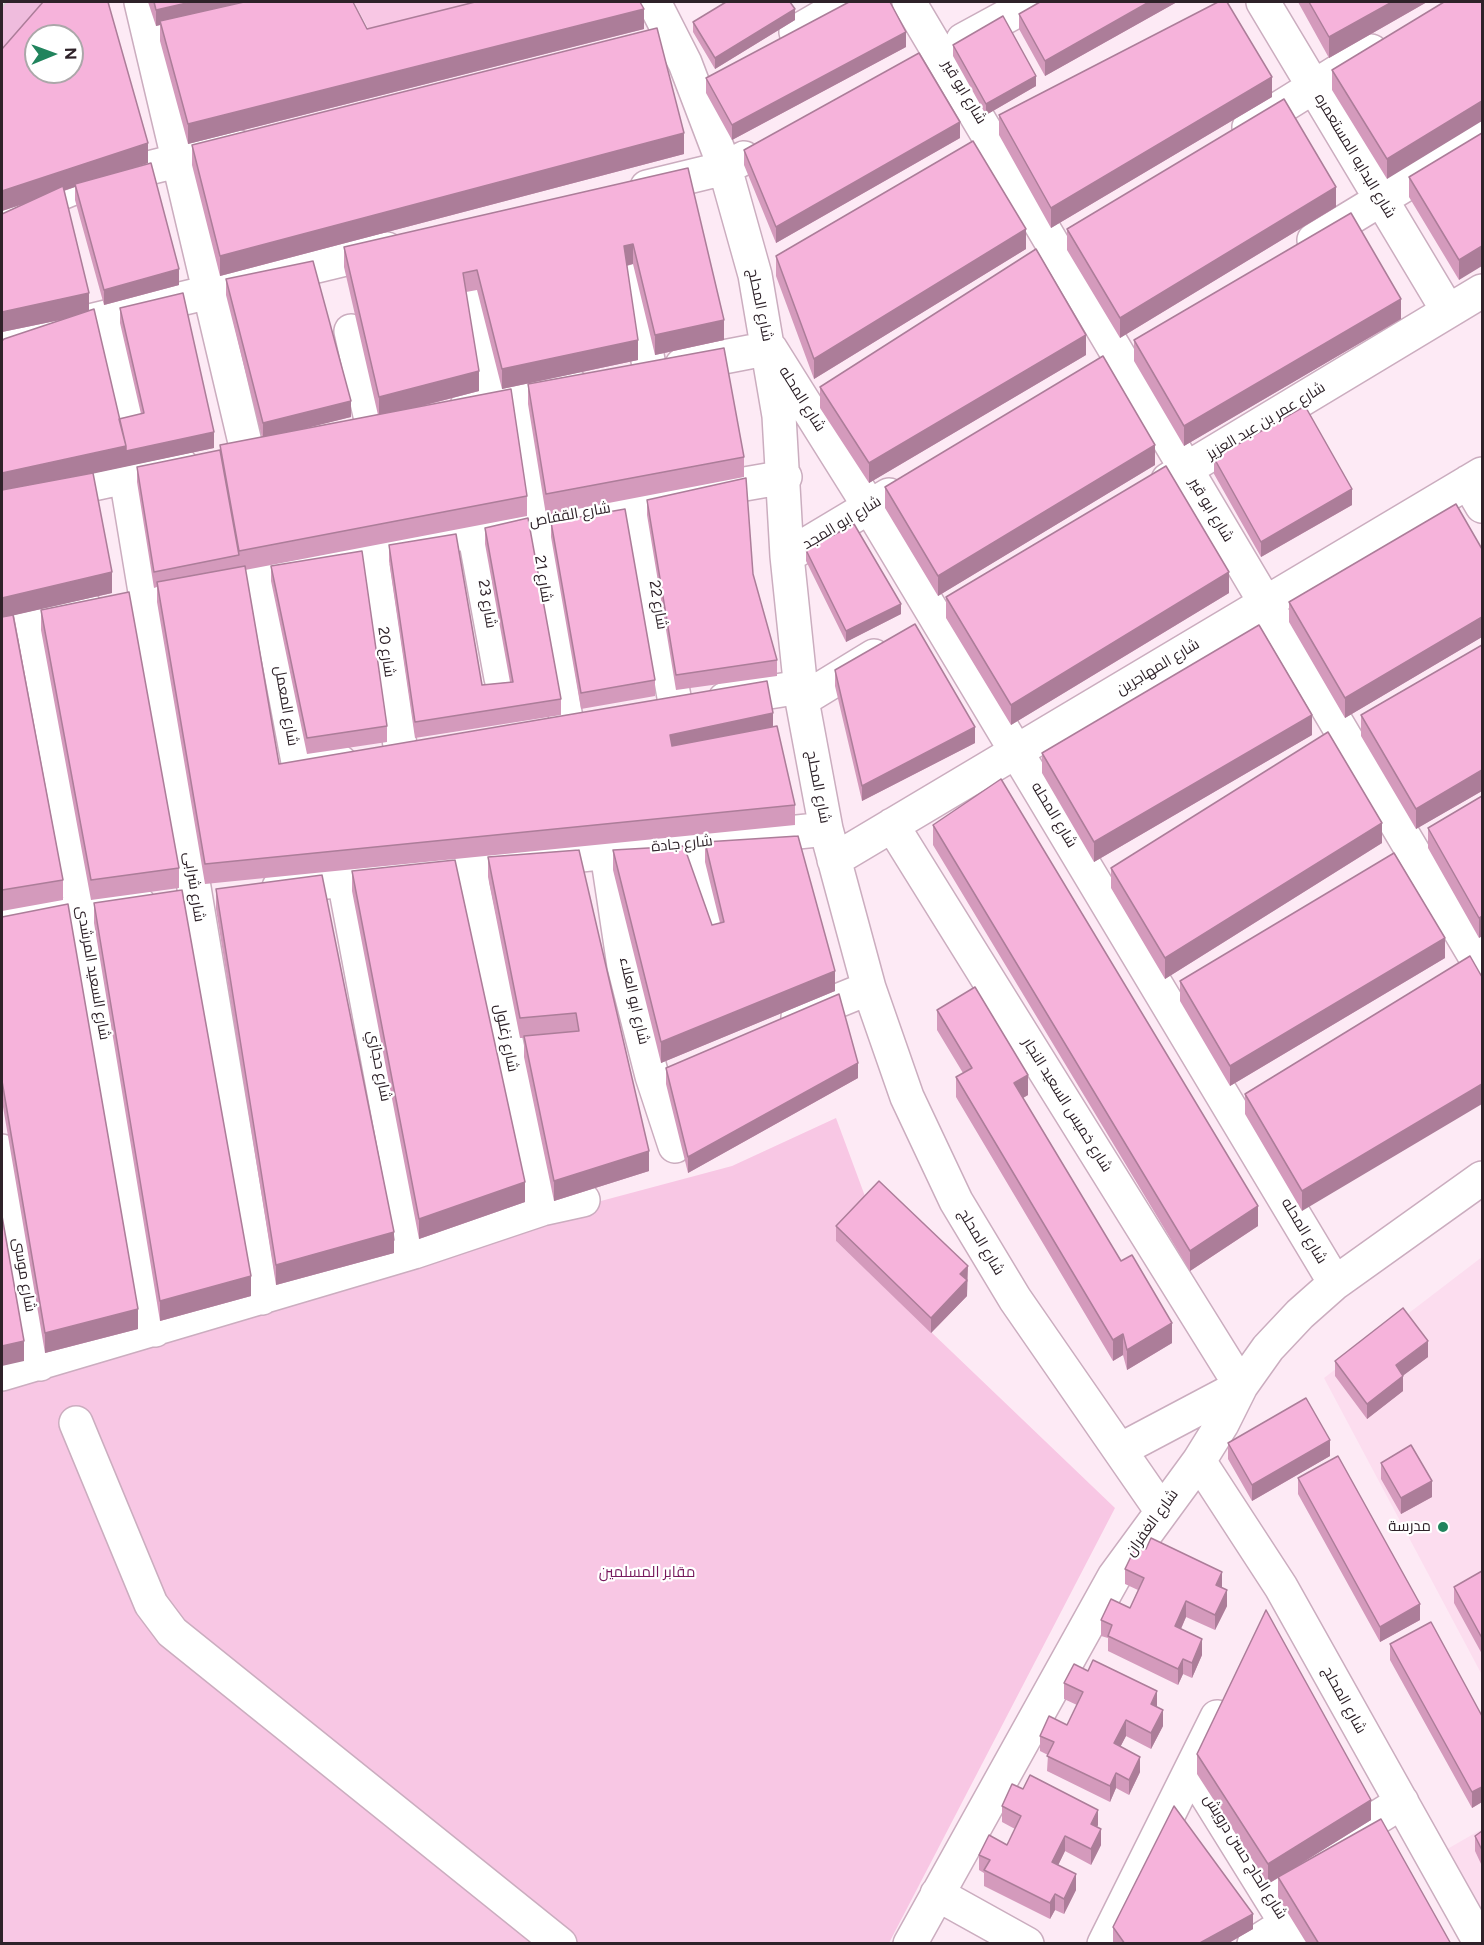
<!DOCTYPE html>
<html>
<head>
<meta charset="utf-8">
<style>
	body { margin:0 }
	#map { position:relative; width:1484px; height:1945px; overflow:hidden; background:#fdeaf5; font-family:Figtree,sans-serif }
	canvas { display:block }
	.frame { position:absolute; inset:0; border:3px solid #2e2229; pointer-events:none }
	.north { position:absolute; left:24px; top:24px; width:60px; height:60px; box-sizing:border-box; background:#fff; border:2px solid #aba7a9; border-radius:50%; rotate:89deg; font-size:16px; font-weight:700; line-height:24px; text-align:center; color:#2e2229 }
	.north::after { content:''; display:block; margin:auto; width:21px; height:27px; background:#21845d; clip-path:polygon(50% 0,100% 100%,50% 72%,0 100%) }
</style>
</head>
<body>
<div id="map">
<canvas width="1484" height="1945"></canvas>
<div class="frame"></div>
<div class="north">N</div>
</div>
<script>
const ctx = document.querySelector('canvas').getContext('2d');
ctx.lineJoin = 'round';
function fillPath(path, color) {
  ctx.fillStyle = color;
  ctx.fill(path, 'evenodd');
}
function toPath(rows) {
  const path = new Path2D();
  for (const r of rows) {
    path.moveTo(r[0], r[1]);
    for (let i = 2; i < r.length; i += 2) path.lineTo(r[i], r[i + 1]);
  }
  return path;
}
function stroke(path, color, width, dash) {
  ctx.strokeStyle = color;
  ctx.lineWidth = width;
  ctx.lineCap = dash ? 'butt' : 'round';
  ctx.setLineDash(dash || []);
  ctx.stroke(path);
}
function label(font, color, halo, rows, align = 'center') {
  ctx.font = font + ' Figtree,Cairo,sans-serif';
  ctx.lineWidth = 4.5;
  ctx.setLineDash([]);
  ctx.textBaseline = 'middle';
  ctx.strokeStyle = halo;
  ctx.fillStyle = color;
  for (const [text, x, y, turn = 0] of rows) {
    ctx.save();
    ctx.translate(x, y);
    ctx.rotate((+turn || 0) * Math.PI / 180);
    ctx.textAlign = isNaN(turn) ? turn : align;
    if (halo) ctx.strokeText(text, 0, 0);
    ctx.fillText(text, 0, 0);
    ctx.restore();
  }
}
const built = toPath([
	[1482,1257,1482,1675,1324,1378],
	[1482,1829,1482,1928,1437,1855]
]);
const green = toPath([
	[354,2,511,2,372,36],
	[836,1118,869,1207,836,1241,1115,1508,889,1943,2,1944,2,1384,223,1326,541,1217,732,1166]
]);
const minor = toPath([
	[141,2,247,451],
	[654,2,685,63,725,168,755,275,779,416,787,556,802,700,826,829,869,988,907,1097,956,1201,1015,1299,1161,1510],
	[909,2,1482,968],
	[1263,2,1448,311],
	[796,32,848,2],
	[963,40,1033,2],
	[1249,127,1371,51],
	[647,187,725,168,744,158],
	[2,217,81,185,236,146],
	[1314,240,1482,138],
	[631,269,650,371],
	[475,303,493,401],
	[112,316,135,421],
	[351,331,372,424],
	[2,350,40,333,387,249],
	[682,365,770,348,869,506,1335,1283],
	[514,397,567,725],
	[467,406,572,386],
	[126,477,262,1298],
	[1168,480,1482,291],
	[1468,482,1482,506],
	[639,503,676,708],
	[2,504,181,465],
	[474,531,501,678],
	[371,551,401,752],
	[787,556,889,495],
	[262,572,298,762,305,767,340,762],
	[202,583,474,531,785,477],
	[31,616,155,1330],
	[2,622,84,606],
	[725,699,801,687],
	[802,700,874,656],
	[892,825,1241,1386,1120,1450],
	[691,843,714,936],
	[607,853,624,966,652,1076,675,1146],
	[834,860,1482,474],
	[469,867,542,1209],
	[344,880,414,1252],
	[279,887,826,829],
	[2,923,139,904],
	[798,1017,869,988],
	[2,1151,40,1364],
	[2,1374,414,1252,542,1209,583,1200],
	[76,1423,151,1604,172,1632,560,1944],
	[1199,1461,1281,1587,1481,1944],
	[1191,1770,1299,1944],
	[1289,1873,1402,1802],
	[937,1894,1027,1944],
	[910,1944,1114,1577,1199,1461,1222,1424,1241,1386,1268,1348,1300,1314,1335,1283,1482,1178],
	[1104,1944,1217,1717],
	[1254,1944,1287,1923]
]);
const major = toPath([
	[2,32,30,2]
]);
const wall = toPath([
	[148,2,353,2,367,29,644,29,188,144,160,41,160,25,156,26],
	[1177,2,1045,76,1019,29,1019,14],
	[1298,2,1427,2,1329,58],
	[1444,2,1387,179,1332,90,1332,70],
	[795,20,715,69,693,32,693,22],
	[953,45,1036,86,986,115,953,56],
	[906,47,732,140,706,93,706,78],
	[2,49,148,163,131,169,179,285,104,305,75,200,75,187,64,191,89,311,119,419,141,414,120,323,120,308,214,448,93,473,112,593,14,615,63,880,63,900,2,911,2,341,65,319,2,332,2,214,23,204,2,211],
	[1272,97,1051,228,999,135,999,115],
	[1482,133,1459,280,1409,197,1409,177],
	[960,138,776,243,744,165,744,150],
	[192,145,684,154,220,276,192,165],
	[688,168,724,340,655,355,633,264,627,266,638,360,502,389,477,290,466,292,479,391,422,406,527,496,527,516,245,570,279,764,773,726,795,805,795,825,205,884,157,602,157,587,154,588,137,482,137,467,220,450,220,445,262,437,226,295,226,279,351,417,297,430,378,415,344,267,344,247],
	[1336,207,1120,338,1067,250,1067,229],
	[1026,249,814,379,776,276,776,256],
	[1401,319,1184,446,1134,361,1134,340],
	[1086,355,869,483,820,408,820,387],
	[528,384,744,457,744,477,546,515,528,404],
	[1214,458,1352,505,1261,557,1214,474],
	[1155,465,938,596,885,508,885,487],
	[647,500,777,660,777,676,676,690,647,515],
	[551,522,655,680,655,696,581,709,551,537],
	[485,528,561,699,561,715,415,738,389,561,389,545,482,685,510,682,485,544],
	[1482,549,1482,637,1345,718,1289,622,1289,602],
	[806,550,901,614,846,642,806,561],
	[271,566,387,726,387,742,307,754,271,581],
	[1229,593,1011,725,946,618,946,597],
	[41,610,179,868,179,888,91,900,41,630],
	[1482,645,1482,791,1416,829,1361,736,1361,715],
	[835,670,975,743,862,801,835,686],
	[1312,735,1094,862,1042,773,1042,753],
	[1482,796,1482,936,1479,938,1428,848,1428,828],
	[933,825,1258,1226,1190,1271,933,845],
	[705,842,835,991,661,1063,613,870,613,850,712,925,720,923,705,862],
	[1382,843,1165,979,1111,888,1111,868],
	[579,850,649,1171,554,1201,524,1057,524,1038,520,1038,488,877,488,857],
	[352,871,525,1202,419,1239,352,891],
	[216,889,394,1253,276,1285,216,909],
	[94,903,251,1296,160,1321,94,923],
	[2,917,138,1329,45,1353,2,1101],
	[1445,958,1230,1086,1180,1001,1180,981],
	[1482,977,1302,1211,1245,1114,1245,1094],
	[937,1010,1028,1095,1023,1098,1121,1261,1172,1343,1127,1370,1123,1355,1113,1361,956,1097,956,1077,963,1073,937,1030],
	[666,1068,858,1078,688,1173,666,1084],
	[836,1226,968,1281,967,1282,967,1296,931,1333,836,1241],
	[1428,1357,1403,1375,1403,1391,1367,1419,1335,1376,1335,1361],
	[1228,1443,1330,1456,1252,1501,1228,1459],
	[1381,1463,1432,1497,1401,1514,1381,1479],
	[1298,1478,1420,1620,1380,1642,1298,1494],
	[1125,1569,1222,1587,1227,1606,1215,1630,1186,1617,1181,1629,1202,1655,1192,1678,1183,1674,1178,1685,1108,1651,1108,1638,1101,1636,1101,1620,1130,1608,1138,1590,1125,1584],
	[1482,1571,1482,1654,1454,1603,1454,1587],
	[1390,1644,1482,1716,1482,1802,1472,1808,1390,1660],
	[1064,1683,1157,1707,1163,1726,1151,1749,1126,1736,1120,1747,1140,1772,1129,1795,1116,1788,1110,1802,1047,1771,1048,1755,1040,1751,1040,1736,1067,1725,1077,1705,1064,1699],
	[1197,1754,1371,1820,1294,1868,1451,1944,1307,1944,1278,1897,1278,1878,1268,1884,1197,1774],
	[1002,1806,1098,1825,1097,1827,1101,1845,1091,1865,1065,1851,1058,1865,1076,1890,1064,1914,1055,1910,1050,1919,984,1886,984,1873,979,1870,979,1855,1007,1845,1015,1829,1002,1822],
	[1482,1831,1482,1866,1475,1851,1475,1836],
	[1113,1927,1253,1929,1227,1944,1114,1944,1113,1942]
]);
const shadedWall = toPath([
	[191,2,251,2,160,21,160,25,156,26,156,10],
	[1149,2,1177,2,1045,76,1045,61],
	[1392,2,1427,2,1329,58,1329,37],
	[644,9,644,29,188,144,188,124],
	[795,9,795,20,715,69,715,58],
	[906,32,906,47,732,140,732,125],
	[1036,76,1036,86,986,115,986,104],
	[1272,77,1272,97,1051,228,1051,208],
	[1482,101,1482,121,1387,179,1387,159],
	[960,122,960,138,776,243,776,227],
	[684,133,684,154,220,276,220,256],
	[148,143,148,163,76,187,75,184,75,187,2,211,2,191],
	[1336,187,1336,207,1120,338,1120,318],
	[1026,229,1026,249,814,379,814,359],
	[633,244,633,264,624,266,624,246],
	[1482,246,1482,266,1459,280,1459,260],
	[179,269,179,285,104,305,104,290],
	[89,293,89,314,2,332,2,312],
	[1401,299,1401,319,1184,446,1184,426],
	[724,320,724,340,655,355,655,335],
	[1086,335,1086,355,869,483,869,463],
	[638,340,638,360,502,389,502,369],
	[479,371,479,391,379,417,379,397],
	[351,401,351,417,263,439,263,423],
	[214,432,214,448,2,493,2,473,126,446],
	[1155,445,1155,465,938,596,938,576],
	[1352,489,1352,505,1261,557,1261,542],
	[112,572,112,593,2,618,2,598],
	[1229,572,1229,593,1011,725,1011,705],
	[901,604,901,614,846,642,846,631],
	[1482,617,1482,637,1345,718,1345,698],
	[773,713,773,733,670,755,670,735],
	[1312,715,1312,735,1094,862,1094,842],
	[975,727,975,743,862,801,862,786],
	[1482,770,1482,791,1416,829,1416,809],
	[1382,823,1382,843,1165,979,1165,958],
	[1482,916,1482,936,1479,938,1479,918],
	[1445,938,1445,958,1230,1086,1230,1066],
	[835,971,835,991,661,1063,661,1042],
	[858,1063,858,1078,688,1173,688,1157],
	[1028,1075,1028,1095,1014,1103,1014,1083],
	[1482,1084,1482,1104,1302,1211,1302,1191],
	[649,1151,649,1171,554,1201,554,1181],
	[525,1182,525,1202,419,1239,419,1219],
	[1258,1206,1258,1226,1190,1271,1190,1251],
	[394,1232,394,1253,276,1285,276,1265],
	[968,1266,967,1296,931,1333,931,1318,960,1274],
	[251,1276,251,1296,160,1321,160,1301],
	[138,1309,138,1329,45,1353,45,1333],
	[1172,1323,1172,1343,1127,1370,1127,1350],
	[1123,1334,1123,1355,1113,1361,1113,1340],
	[24,1341,24,1361,2,1366,2,1346],
	[1428,1341,1428,1357,1396,1381,1396,1365],
	[1403,1376,1403,1391,1367,1419,1367,1404],
	[1330,1440,1330,1456,1252,1501,1252,1485],
	[1432,1481,1432,1497,1401,1514,1401,1498],
	[1222,1572,1222,1587,1216,1600,1216,1585],
	[1227,1590,1227,1606,1215,1630,1215,1615],
	[1186,1601,1186,1617,1175,1642,1175,1626],
	[1420,1604,1420,1620,1380,1642,1380,1627],
	[1202,1639,1202,1655,1192,1678,1192,1663],
	[1183,1659,1183,1674,1178,1685,1178,1669],
	[1157,1691,1157,1707,1151,1720,1151,1704],
	[1163,1710,1163,1726,1151,1749,1151,1733],
	[1126,1720,1126,1736,1114,1759,1114,1743],
	[1140,1757,1140,1772,1129,1795,1129,1780],
	[1116,1773,1116,1788,1110,1802,1110,1786],
	[1482,1787,1482,1802,1472,1808,1472,1792],
	[1371,1800,1371,1820,1268,1884,1268,1864],
	[1098,1810,1098,1825,1091,1839,1091,1824],
	[1101,1829,1101,1845,1091,1865,1091,1849],
	[1065,1836,1065,1851,1052,1878,1052,1862],
	[1076,1874,1076,1890,1064,1914,1064,1899],
	[1055,1894,1055,1910,1050,1919,1050,1903],
	[1253,1914,1253,1929,1227,1944,1198,1944]
]);
const building = toPath([
	[43,2,108,2,148,143,2,191,2,49,43,2],
	[36,36,72,36,72,72,36,72,36,36],
	[154,2,191,2,156,10,154,2],
	[244,2,353,2,367,29,475,2,640,2,644,9,188,124,160,21,244,2],
	[726,2,790,2,795,9,715,58,693,22,726,2],
	[849,2,890,2,906,32,732,125,706,78,849,2],
	[1040,2,1149,2,1045,61,1019,14,1040,2],
	[1218,2,1227,2,1272,77,1051,208,999,115,1218,2],
	[1309,2,1392,2,1329,37,1309,2],
	[1444,2,1482,2,1482,101,1387,159,1332,70,1444,2],
	[1003,16,1036,76,986,104,953,45,1003,16],
	[657,28,684,133,220,256,192,145,657,28],
	[919,53,960,122,776,227,744,150,919,53],
	[1284,99,1336,187,1120,318,1067,229,1284,99],
	[1482,133,1482,246,1459,260,1409,177,1482,133],
	[973,141,1026,229,814,359,776,256,973,141],
	[151,163,179,269,104,290,75,184,151,163],
	[688,168,724,320,655,335,633,244,624,246,638,340,502,369,477,270,463,273,479,371,379,397,344,247,688,168],
	[63,186,89,293,2,312,2,214,63,186],
	[1351,213,1401,299,1184,426,1134,340,1351,213],
	[1036,249,1086,335,869,463,820,387,1036,249],
	[313,261,351,401,263,423,226,279,313,261],
	[183,293,214,432,126,451,126,446,119,419,144,413,120,308,183,293],
	[94,309,126,446,2,473,2,341,4,339,94,309],
	[724,348,744,457,546,494,528,384,724,348],
	[1103,356,1155,445,938,576,885,487,1103,356],
	[511,389,527,496,239,551,220,445,511,389],
	[1305,406,1352,489,1261,542,1214,458,1305,406],
	[220,450,239,555,154,572,137,467,220,450],
	[1166,466,1229,572,1011,705,946,597,1166,466],
	[93,473,112,572,2,598,2,490,93,473],
	[746,478,753,574,777,660,676,675,647,500,746,478],
	[1456,504,1482,549,1482,617,1345,698,1289,602,1456,504],
	[625,509,655,680,581,693,551,522,625,509],
	[528,518,561,699,415,722,389,545,456,534,482,685,513,682,485,528,528,518],
	[854,524,901,604,846,631,806,550,854,524],
	[362,551,387,726,307,738,271,566,362,551],
	[245,566,279,764,767,681,773,713,670,735,672,746,777,726,795,805,205,864,157,582,245,566],
	[129,592,179,868,91,880,41,610,129,592],
	[13,615,63,880,2,890,2,617,13,615],
	[915,624,975,727,862,786,835,670,915,624],
	[1259,625,1312,715,1094,842,1042,753,1259,625],
	[1482,645,1482,770,1416,809,1361,715,1482,645],
	[1328,732,1382,823,1165,958,1111,868,1328,732],
	[1001,779,1258,1206,1190,1251,933,825,1001,779],
	[1482,796,1482,916,1479,918,1428,828,1482,796],
	[798,836,835,971,661,1042,613,850,684,846,712,925,724,922,705,842,798,836],
	[579,850,649,1151,554,1181,524,1036,579,1031,576,1013,520,1018,488,857,579,850],
	[1394,853,1445,938,1230,1066,1180,981,1394,853],
	[455,860,525,1182,419,1219,352,871,455,860],
	[322,875,394,1232,276,1265,216,889,322,875],
	[182,890,251,1276,160,1301,94,903,182,890],
	[68,904,138,1309,45,1333,2,1081,2,917,68,904],
	[1470,956,1482,977,1482,1084,1302,1191,1245,1094,1470,956],
	[975,987,1028,1075,1014,1083,1121,1261,1132,1255,1172,1323,1127,1350,1123,1334,1113,1340,956,1077,972,1068,937,1010,975,987],
	[839,994,858,1063,688,1157,666,1068,839,994],
	[879,1181,968,1266,960,1274,967,1280,931,1318,836,1226,879,1181],
	[2,1216,24,1341,2,1346,2,1216],
	[1403,1308,1428,1341,1396,1365,1403,1376,1367,1404,1335,1361,1403,1308],
	[1306,1398,1330,1440,1252,1485,1228,1443,1306,1398],
	[1411,1445,1432,1481,1401,1498,1381,1463,1411,1445],
	[1338,1456,1420,1604,1380,1627,1298,1478,1338,1456],
	[1151,1538,1222,1572,1216,1585,1227,1590,1215,1615,1186,1601,1175,1626,1202,1639,1192,1663,1183,1659,1178,1669,1108,1636,1112,1625,1101,1620,1111,1599,1130,1608,1144,1578,1125,1569,1137,1544,1146,1549,1151,1538],
	[1482,1571,1482,1638,1454,1587,1482,1571],
	[1266,1610,1371,1800,1268,1864,1197,1754,1266,1610],
	[1431,1622,1482,1716,1482,1787,1472,1792,1390,1644,1431,1622],
	[1093,1660,1157,1691,1151,1704,1163,1710,1151,1733,1126,1720,1114,1743,1140,1757,1129,1780,1116,1773,1110,1786,1047,1756,1054,1742,1040,1736,1049,1716,1067,1725,1083,1692,1064,1683,1074,1664,1088,1671,1093,1660],
	[1030,1775,1098,1810,1091,1824,1101,1829,1091,1849,1065,1836,1052,1862,1076,1874,1064,1899,1055,1894,1050,1903,984,1870,990,1860,979,1855,989,1835,1007,1845,1021,1816,1002,1806,1012,1784,1023,1789,1030,1775],
	[1174,1806,1253,1914,1198,1944,1125,1944,1113,1927,1174,1806],
	[1381,1819,1451,1944,1319,1944,1278,1877,1381,1819],
	[1482,1831,1482,1850,1475,1836,1482,1831]
]);
const markers = [
	[1443,1527,6,"#21845d"]
];
const streetNames = [
	["شارع ابو قير",964,92,59],
	["شارع البدايه المستعمره",1355,156,59],
	["شارع المحلج",760,305,78],
	["شارع المحله",802,399,58],
	["شارع عمر بن عبد العزيز",1266,421,-31],
	["شارع ابو قير",1211,510,59],
	["شارع القفاص",570,515,-10],
	["شارع ابو المجد",842,523,-31],
	["شارع 21",543,579,81],
	["شارع 23",487,604,80],
	["شارع 22",658,605,80],
	["شارع 20",386,652,82],
	["شارع المهاجرين",1158,667,-31],
	["شارع المعمل",286,706,80],
	["شارع المحلج",818,787,79],
	["شارع المحله",1054,815,59],
	["شارع جادة",682,844,-6],
	["شارع شرابى",194,887,81],
	["شارع السعيد المرشدى",93,973,80],
	["شارع ابو العلاء",634,1001,77],
	["شارع زغلول",506,1038,78],
	["شارع حجازي",379,1066,79],
	["شارع خميس السعيد النجار",1067,1105,58],
	["شارع المحله",1304,1231,59],
	["شارع المحلج",981,1242,59],
	["شارع موسى",24,1275,80],
	["شارع الغفران",1152,1523,-54],
	["شارع المحلج",1344,1700,61],
	["شارع الحاج حسن درويش",1245,1857,58]
];
const poiNames = [
	["مدرسة",1431,1527]
];
const parkNames = [
	["مقابر المسلمين",647,1573]
];
fillPath(built, '#fcddef');
fillPath(green, '#f8c7e4');
stroke(minor, '#cbadbf', 36);
stroke(major, '#d5d3d4', 36);
stroke(minor, '#fff', 33);
stroke(major, '#efbcdd', 33);
fillPath(wall, '#d49abc');
fillPath(shadedWall, '#ac7d99');
fillPath(building, '#f6b3db');
stroke(building, '#ac7d99', 1.5);
for (const [x, y, r, color] of markers) {
  const dot = new Path2D();
  dot.arc(x, y, r, 0, 2 * Math.PI);
  ctx.fillStyle = color;
  ctx.fill(dot);
  stroke(dot, '#fff', 2);
}
label('15px', '#2e2229', '#fff', streetNames);
label('15px', '#2e2229', '#fff', poiNames, 'right');
label('15px', '#77195d', '#fff', parkNames);
</script>
</body>
</html>
